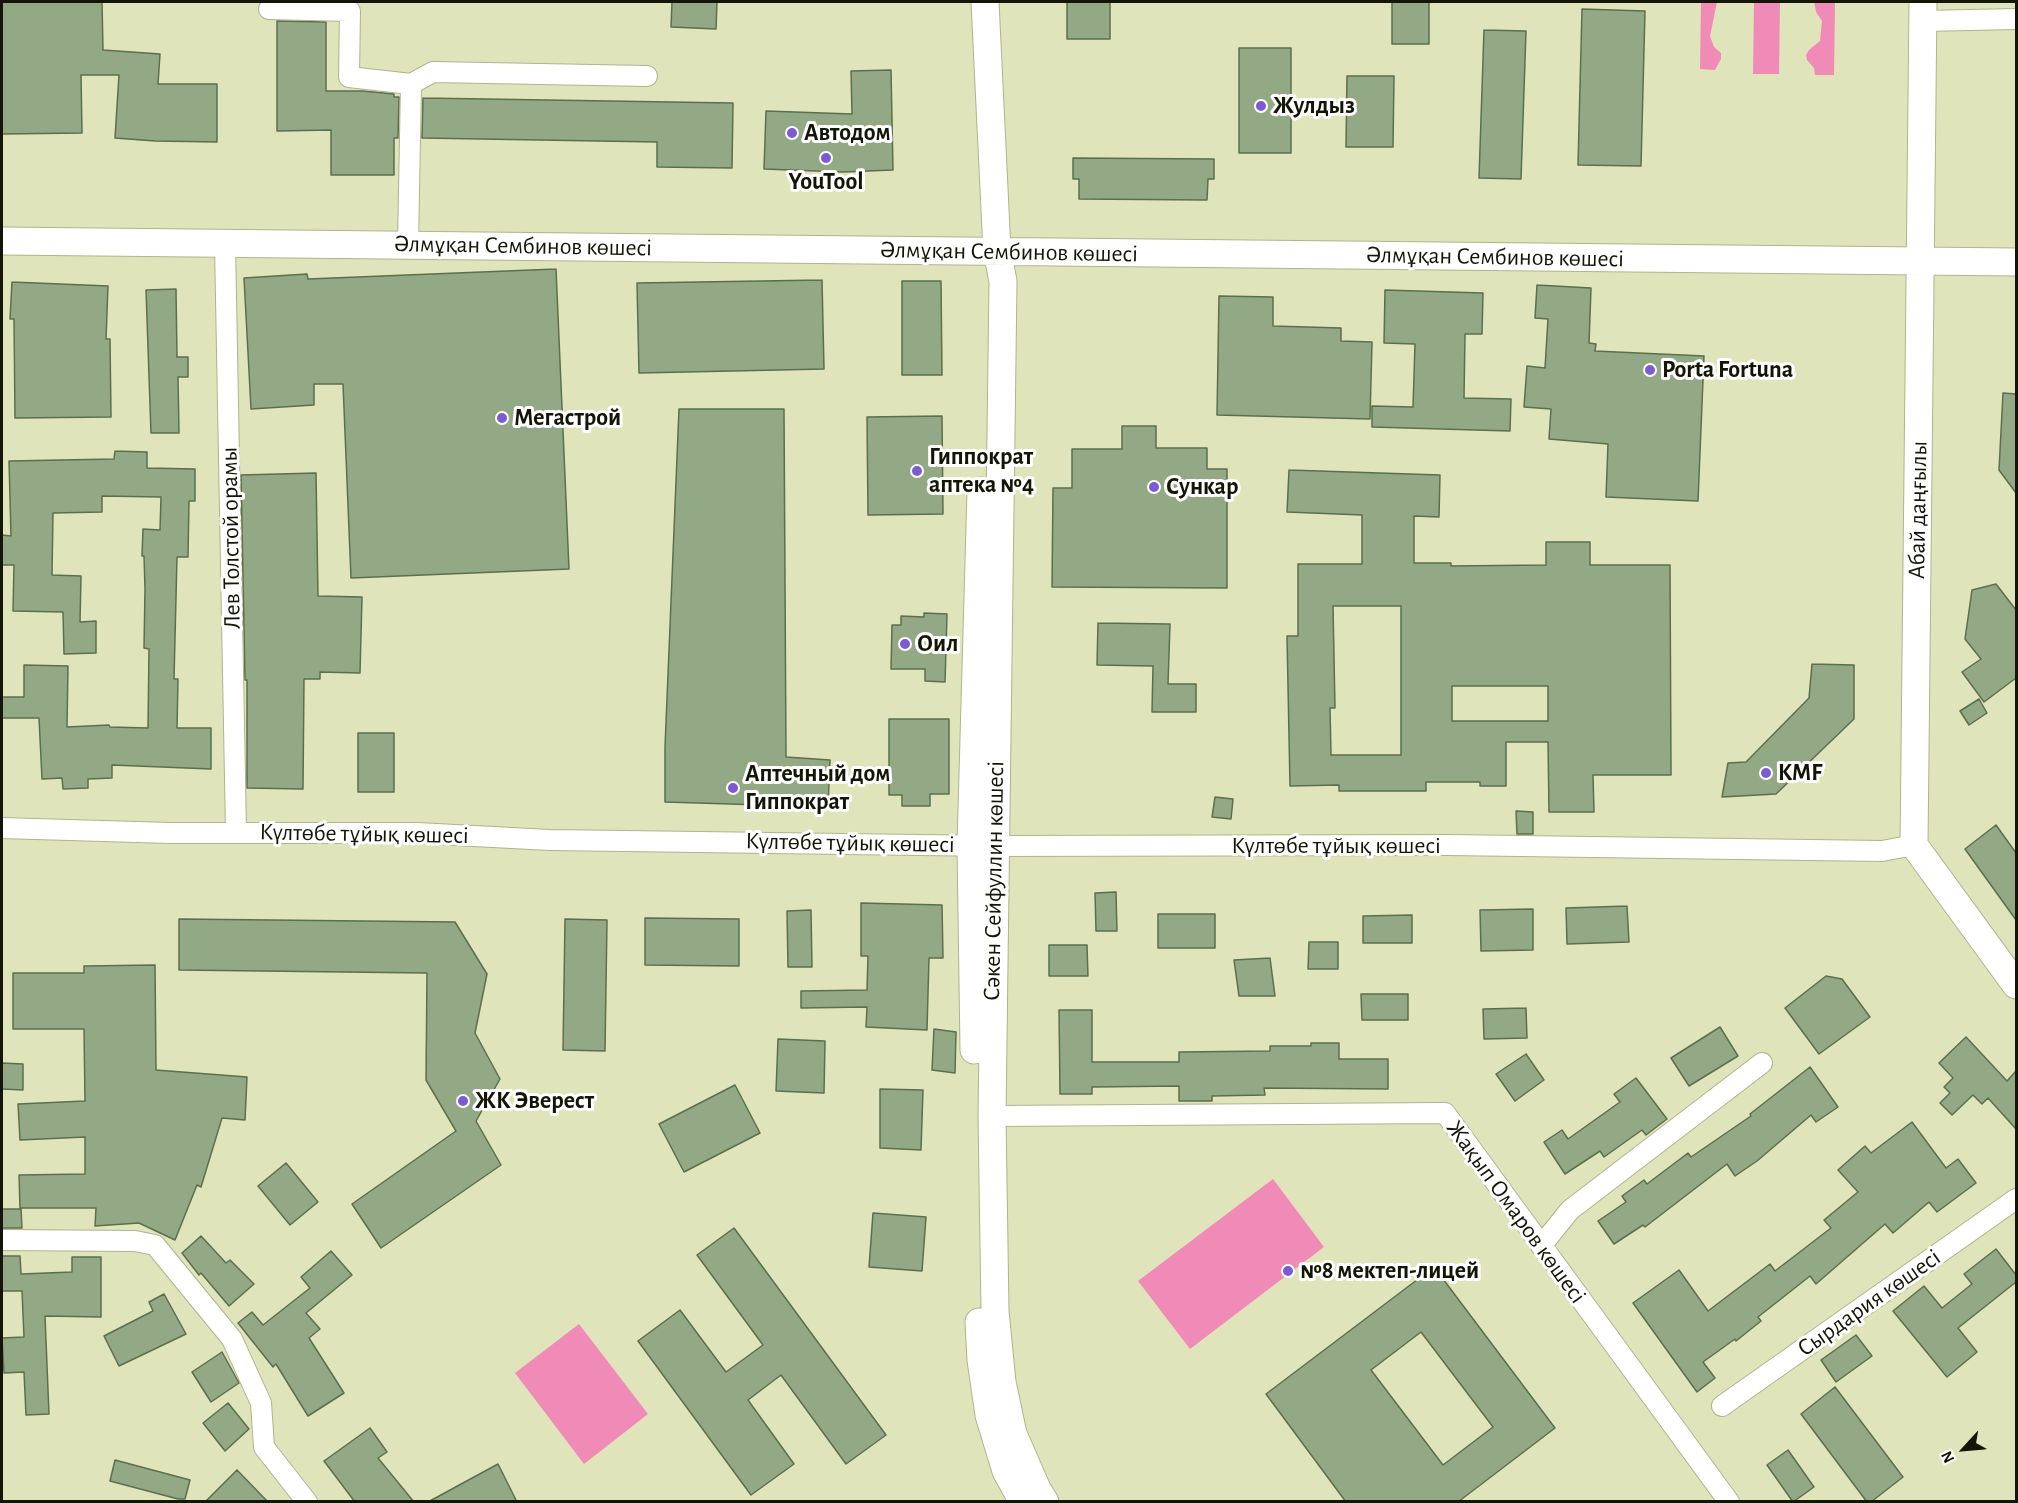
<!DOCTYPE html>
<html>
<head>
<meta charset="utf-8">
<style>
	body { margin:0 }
	#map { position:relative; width:2018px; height:1503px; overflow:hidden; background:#e0e4ba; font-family:"Alegreya Sans",sans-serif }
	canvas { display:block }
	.frame { position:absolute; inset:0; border:3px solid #131506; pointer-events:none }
	.north { position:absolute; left:1934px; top:1419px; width:60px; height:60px; -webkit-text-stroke:4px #fff; paint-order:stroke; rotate:244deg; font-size:16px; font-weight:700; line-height:24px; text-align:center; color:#131506 }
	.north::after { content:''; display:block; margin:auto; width:21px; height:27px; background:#131506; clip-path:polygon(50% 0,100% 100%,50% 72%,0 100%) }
</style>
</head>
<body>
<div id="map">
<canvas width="2018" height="1503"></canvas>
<div class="frame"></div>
<div class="north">N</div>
</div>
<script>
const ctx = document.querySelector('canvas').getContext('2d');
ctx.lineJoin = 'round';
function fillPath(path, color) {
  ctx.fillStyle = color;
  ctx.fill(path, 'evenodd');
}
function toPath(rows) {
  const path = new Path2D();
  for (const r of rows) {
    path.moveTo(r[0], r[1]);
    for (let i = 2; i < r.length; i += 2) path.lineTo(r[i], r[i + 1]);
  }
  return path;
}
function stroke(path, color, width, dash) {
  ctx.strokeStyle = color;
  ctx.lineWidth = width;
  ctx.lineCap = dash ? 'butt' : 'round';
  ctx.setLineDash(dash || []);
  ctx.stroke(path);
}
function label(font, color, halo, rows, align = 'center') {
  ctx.font = font + ' "Alegreya Sans",sans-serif';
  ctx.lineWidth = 6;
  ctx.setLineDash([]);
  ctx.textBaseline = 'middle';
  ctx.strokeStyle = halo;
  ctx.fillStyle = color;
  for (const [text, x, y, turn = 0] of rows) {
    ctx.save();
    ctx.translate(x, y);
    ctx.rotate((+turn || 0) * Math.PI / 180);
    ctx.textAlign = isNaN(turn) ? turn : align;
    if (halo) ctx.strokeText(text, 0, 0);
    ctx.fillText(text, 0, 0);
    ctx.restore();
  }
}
const green = toPath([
	[1701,2,1717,2,1710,36,1714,47,1721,53,1721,59,1715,70,1700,69],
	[1754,2,1780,2,1779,74,1753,74],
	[1814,2,1835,2,1834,75,1815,75,1814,68,1807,60,1806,55,1809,50,1820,41,1822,21,1816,12],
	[1273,1179,1324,1247,1190,1349,1138,1281],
	[579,1324,648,1414,584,1464,515,1373]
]);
const building = toPath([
	[2,2,102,2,103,50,160,54,158,84,217,84,217,142,155,141,115,138,119,75,81,75,82,133,2,134,2,2],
	[672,2,717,2,716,29,671,27,672,2],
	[1067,2,1110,2,1110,39,1067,39,1067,2],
	[1392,2,1429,2,1429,44,1392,44,1392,2],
	[1582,9,1645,11,1641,166,1578,165,1582,9],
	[277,21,326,22,326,91,362,91,394,94,394,97,399,97,398,138,394,138,394,175,331,175,331,130,277,131,277,21],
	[1484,30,1526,31,1521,179,1479,178,1484,30],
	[1239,48,1291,48,1291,153,1239,153,1239,48],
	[891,70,893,170,843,172,764,169,766,111,852,114,851,71,891,70],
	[1347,76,1394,76,1393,147,1346,147,1347,76],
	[423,98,733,103,732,168,657,167,657,142,422,138,423,98],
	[1073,158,1214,159,1214,179,1208,179,1207,200,1079,199,1079,179,1073,179,1073,158],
	[556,269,569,569,351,578,343,384,314,384,314,405,251,409,244,278,307,274,308,279,556,269],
	[822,280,824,369,639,373,637,283,822,280],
	[902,281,941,281,942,375,902,375,902,281],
	[12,282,108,286,106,339,110,339,111,417,15,418,14,319,10,319,12,282],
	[1537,285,1591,288,1589,343,1596,344,1595,351,1704,356,1698,501,1606,497,1608,444,1549,439,1551,409,1524,407,1527,366,1545,368,1548,319,1535,318,1537,285],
	[176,289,177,357,188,357,188,377,178,377,179,433,151,433,146,290,176,289],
	[1385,290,1483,293,1482,334,1465,334,1464,398,1511,399,1510,431,1372,427,1372,406,1413,407,1415,344,1384,343,1385,290],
	[1219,296,1273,297,1273,326,1341,328,1341,341,1372,342,1370,419,1217,415,1219,296],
	[2003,393,2016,394,2016,493,1999,470,2003,393],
	[679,409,784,409,786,757,830,760,828,807,665,802,665,747,679,409],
	[942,416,943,514,868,515,867,417,942,416],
	[1122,426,1156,426,1156,448,1207,448,1207,469,1227,469,1227,588,1052,587,1053,488,1072,488,1072,449,1122,449,1122,426],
	[115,451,147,452,147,468,195,469,195,501,189,501,188,557,177,557,174,679,178,679,177,728,211,728,211,769,112,765,112,778,88,779,88,788,63,789,62,778,42,779,39,718,2,718,2,697,24,697,24,665,68,666,67,727,109,725,110,727,148,728,149,649,144,648,145,589,144,556,142,556,143,529,160,530,161,497,102,496,102,512,53,513,52,575,81,576,80,622,96,621,96,653,64,654,63,612,13,611,14,565,2,565,2,535,11,536,9,461,114,459,115,451],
	[1289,470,1440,475,1439,517,1414,516,1414,563,1451,563,1451,566,1546,565,1546,542,1590,542,1590,565,1670,565,1671,775,1593,775,1594,812,1549,812,1548,742,1506,742,1506,786,1480,786,1480,782,1426,782,1426,791,1339,791,1339,785,1290,786,1287,636,1298,636,1298,564,1362,564,1362,515,1287,512,1289,470],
	[1333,606,1401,606,1401,755,1331,755,1330,708,1335,708,1333,606],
	[1452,686,1548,686,1548,721,1452,721,1452,686],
	[316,473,318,596,362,597,360,673,320,672,320,679,304,679,303,789,247,788,247,680,245,680,241,475,316,473],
	[1996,584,2016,610,2016,678,1984,702,1962,672,1981,659,1965,639,1972,590,1996,584],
	[924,613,947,614,945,682,925,681,925,669,891,669,892,625,901,625,901,616,924,617,924,613],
	[1098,623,1170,624,1168,684,1196,684,1196,712,1152,712,1153,666,1097,665,1098,623],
	[1812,664,1854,665,1854,719,1776,794,1722,797,1728,763,1746,762,1809,698,1812,664],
	[1979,699,1987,713,1969,725,1960,711,1979,699],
	[889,719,949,719,949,794,930,794,930,806,902,806,902,795,889,795,889,719],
	[358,733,394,733,394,792,358,792,358,733],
	[1215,797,1233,799,1231,819,1212,817,1215,797],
	[1516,811,1533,812,1533,834,1517,834,1516,811],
	[1996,825,2016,853,2016,920,1965,849,1996,825],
	[1116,892,1117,931,1096,931,1095,893,1116,892],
	[861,903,942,905,943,958,929,958,927,1030,866,1027,867,1007,801,1008,801,991,867,990,868,956,861,956,861,903],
	[1627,906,1629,942,1567,944,1566,908,1627,906],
	[1533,909,1533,950,1481,951,1480,910,1533,909],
	[811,910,812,967,788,967,787,911,811,910],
	[1158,914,1215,914,1215,948,1158,948,1158,914],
	[1412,915,1412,943,1363,943,1363,916,1412,915],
	[645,918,739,919,739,966,645,965,645,918],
	[179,919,455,922,487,974,475,1033,500,1079,476,1121,501,1165,381,1248,352,1204,456,1131,426,1080,427,973,179,970,179,919],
	[565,919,607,920,605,1051,563,1050,565,919],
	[1309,942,1338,942,1338,969,1308,969,1309,942],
	[1049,945,1087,945,1088,976,1049,976,1049,945],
	[1270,958,1275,996,1239,996,1234,960,1270,958],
	[155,965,156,1070,247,1077,245,1120,222,1118,201,1187,197,1185,175,1240,139,1223,95,1226,96,1208,20,1208,19,1175,85,1174,85,1137,20,1140,18,1104,85,1101,84,1029,13,1029,13,973,84,973,84,966,155,965],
	[1826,976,1842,979,1870,1017,1819,1054,1785,1008,1826,976],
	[1361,994,1408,994,1408,1020,1362,1020,1361,994],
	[1526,1008,1527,1038,1484,1039,1483,1009,1526,1008],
	[1059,1010,1092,1010,1092,1062,1179,1062,1179,1052,1270,1051,1270,1046,1311,1046,1311,1043,1339,1043,1339,1059,1388,1059,1388,1089,1264,1088,1265,1095,1212,1096,1212,1101,1179,1101,1179,1086,1092,1087,1092,1094,1060,1094,1059,1010],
	[1720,1027,1738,1056,1689,1086,1671,1058,1720,1027],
	[934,1029,956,1032,955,1073,932,1070,934,1029],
	[1966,1037,2007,1081,2016,1071,2016,1129,1988,1098,1982,1104,1973,1095,1952,1115,1940,1103,1950,1093,1944,1087,1953,1078,1939,1063,1966,1037],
	[778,1039,825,1041,824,1093,776,1091,778,1039],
	[1526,1054,1544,1080,1515,1101,1496,1074,1526,1054],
	[2,1063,23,1064,23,1090,2,1089,2,1063],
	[1810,1067,1838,1107,1816,1122,1811,1115,1757,1161,1735,1176,1727,1164,1645,1227,1643,1225,1614,1244,1598,1221,1626,1202,1622,1196,1644,1180,1647,1184,1688,1153,1691,1157,1751,1116,1750,1114,1810,1067],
	[1636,1078,1667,1119,1646,1135,1642,1130,1604,1157,1600,1151,1565,1174,1544,1142,1562,1130,1568,1139,1620,1102,1614,1094,1636,1078],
	[735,1085,760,1133,684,1172,659,1124,735,1085],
	[880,1089,923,1090,921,1150,880,1148,880,1089],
	[1912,1122,1946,1168,1958,1159,1976,1183,1937,1212,1929,1202,1893,1233,1885,1224,1816,1284,1810,1276,1758,1317,1761,1321,1736,1341,1735,1339,1703,1362,1715,1378,1697,1392,1633,1303,1679,1270,1708,1311,1770,1264,1775,1271,1831,1228,1824,1220,1858,1192,1838,1170,1865,1146,1871,1153,1912,1122],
	[286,1163,318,1202,290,1225,258,1186,286,1163],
	[2,1209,21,1209,22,1228,2,1228,2,1209],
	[873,1213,926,1217,922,1271,869,1267,873,1213],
	[734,1228,886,1435,846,1464,781,1375,748,1400,794,1464,751,1495,638,1341,680,1310,726,1372,763,1345,697,1255,734,1228],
	[201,1236,226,1263,230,1260,254,1284,229,1306,201,1273,199,1275,182,1253,201,1236],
	[1996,1249,2016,1275,2016,1282,1958,1328,1977,1352,1947,1377,1893,1311,1924,1286,1942,1308,1972,1284,1964,1274,1996,1249],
	[331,1251,352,1275,306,1313,320,1329,309,1338,344,1393,308,1416,276,1364,273,1367,238,1323,252,1312,263,1325,310,1288,301,1277,331,1251],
	[2,1256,20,1256,21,1274,72,1272,72,1257,101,1257,101,1317,45,1316,49,1414,26,1415,24,1372,4,1373,2,1338,24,1337,22,1291,2,1291,2,1256],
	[1434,1267,1555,1428,1458,1502,1346,1502,1266,1394,1434,1267],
	[1421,1332,1493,1427,1443,1465,1371,1370,1421,1332],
	[164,1294,186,1334,119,1366,104,1336,153,1311,149,1302,164,1294],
	[1856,1335,1872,1356,1836,1382,1821,1360,1856,1335],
	[222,1352,239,1383,211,1402,192,1372,222,1352],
	[1835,1387,1903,1477,1871,1502,1867,1502,1801,1414,1835,1387],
	[228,1403,249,1429,225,1451,203,1423,228,1403],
	[370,1428,387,1452,378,1458,414,1502,355,1502,324,1461,370,1428],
	[1788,1450,1814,1487,1793,1502,1767,1465,1788,1450],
	[115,1460,190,1480,185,1499,178,1499,110,1481,115,1460],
	[498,1464,517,1502,428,1502,498,1464],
	[237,1470,268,1502,205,1502,237,1470]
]);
const street = toPath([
	[269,9,350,11,349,77,411,84,433,72,647,76],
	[1923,21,2016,19],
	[225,244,236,832],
	[408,245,411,84],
	[2,828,170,833,417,833,550,840,994,846,1448,845,1882,851,1914,845],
	[992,1116,1445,1113,1729,1502],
	[2,1240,135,1241,155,1245,232,1339,261,1403,264,1447,307,1502],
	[1541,1246,1570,1210,1762,1063],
	[1722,1406,2016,1199]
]);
const secondary = toPath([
	[985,2,997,251,1003,281,992,1116,995,1311,1002,1382,1013,1434,1037,1489,1045,1502],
	[1923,2,1914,845,2016,985],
	[2,241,2016,262],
	[974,1050,971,845,981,491],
	[979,1322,981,1360,989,1415,1006,1471,1023,1502]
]);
const markers = [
	[1261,106,6,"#7d5ad4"],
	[792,133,6,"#7d5ad4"],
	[826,158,6,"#7d5ad4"],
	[1650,370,6,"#7d5ad4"],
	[502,418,6,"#7d5ad4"],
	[917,471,6,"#7d5ad4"],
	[1154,487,6,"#7d5ad4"],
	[905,644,6,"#7d5ad4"],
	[1766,773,6,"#7d5ad4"],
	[733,788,6,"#7d5ad4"],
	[463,1101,6,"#7d5ad4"],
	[1288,1271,6,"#7d5ad4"]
];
const poiNames = [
	["Жулдыз",1273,106],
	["Автодом",804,133],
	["YouTool",826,182,"center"],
	["Porta Fortuna",1662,370],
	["Мегастрой",514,418],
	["Гиппократ",929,457],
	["аптека №4",929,485],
	["Сункар",1166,487],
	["Оил",917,644],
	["KMF",1778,773],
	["Аптечный дом",745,774],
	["Гиппократ",745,802],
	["ЖК Эверест",475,1101],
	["№8 мектеп-лицей",1300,1271]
];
const streetNames = [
	["Әлмұқан Сембинов көшесі",523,246,1],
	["Әлмұқан Сембинов көшесі",1009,252,1],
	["Әлмұқан Сембинов көшесі",1495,257,1],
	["Абай даңғылы",1918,510,-89],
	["Лев Толстой орамы",231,538,-91],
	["Күлтөбе тұйық көшесі",364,834,1],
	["Күлтөбе тұйық көшесі",850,843,1],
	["Күлтөбе тұйық көшесі",1336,846],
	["Сәкен Сейфуллин көшесі",994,881,-89],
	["Жақып Омаров көшесі",1516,1212,54],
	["Сырдария көшесі",1869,1303,-35]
];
fillPath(green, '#f08ab7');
fillPath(building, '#93a985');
stroke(building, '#5b6f4e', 1.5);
stroke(street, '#b0b48c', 22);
stroke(secondary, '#b0b48c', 29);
stroke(street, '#fff', 20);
stroke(secondary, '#fff', 27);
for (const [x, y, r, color] of markers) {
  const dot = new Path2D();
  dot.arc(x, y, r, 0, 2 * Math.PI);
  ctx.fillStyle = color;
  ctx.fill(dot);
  stroke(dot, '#fff', 2);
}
label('bold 24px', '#131506', '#fff', poiNames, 'left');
label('24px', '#131506', '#fff', streetNames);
</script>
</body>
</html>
